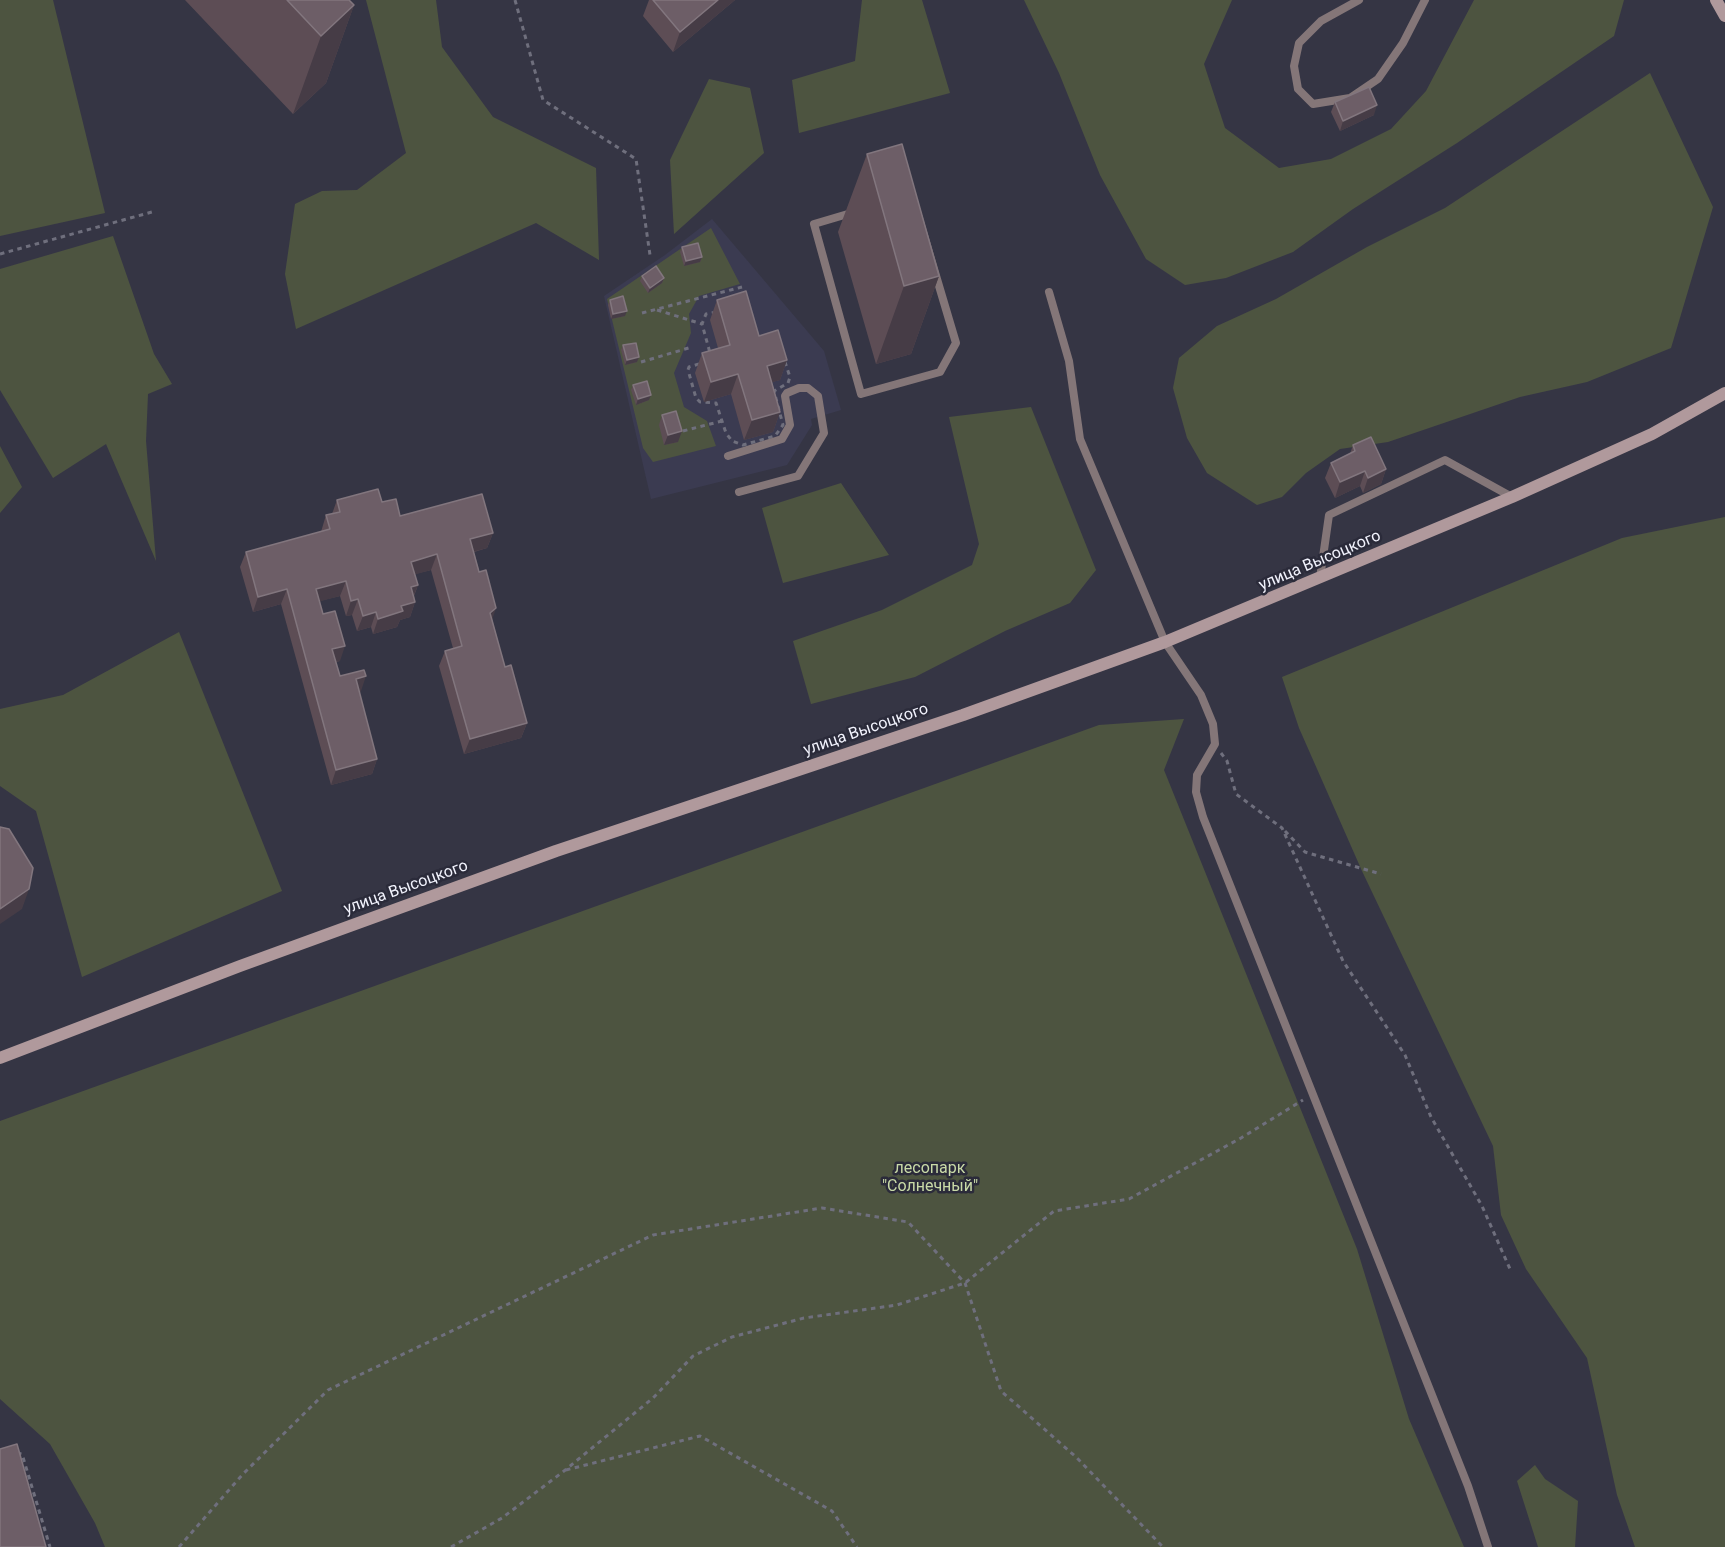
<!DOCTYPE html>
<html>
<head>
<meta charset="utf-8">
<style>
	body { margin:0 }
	canvas { display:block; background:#353544 }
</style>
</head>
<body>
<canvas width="1725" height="1547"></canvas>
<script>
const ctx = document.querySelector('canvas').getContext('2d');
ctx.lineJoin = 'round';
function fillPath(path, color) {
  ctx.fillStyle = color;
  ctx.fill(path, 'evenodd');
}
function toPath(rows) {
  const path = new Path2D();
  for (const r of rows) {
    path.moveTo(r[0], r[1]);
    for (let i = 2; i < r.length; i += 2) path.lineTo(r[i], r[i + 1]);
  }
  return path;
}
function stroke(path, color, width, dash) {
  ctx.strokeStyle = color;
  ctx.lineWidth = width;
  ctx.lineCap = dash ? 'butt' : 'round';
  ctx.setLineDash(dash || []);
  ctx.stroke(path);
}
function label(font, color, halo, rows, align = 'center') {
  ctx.font = font + ' Roboto,sans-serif';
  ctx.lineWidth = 5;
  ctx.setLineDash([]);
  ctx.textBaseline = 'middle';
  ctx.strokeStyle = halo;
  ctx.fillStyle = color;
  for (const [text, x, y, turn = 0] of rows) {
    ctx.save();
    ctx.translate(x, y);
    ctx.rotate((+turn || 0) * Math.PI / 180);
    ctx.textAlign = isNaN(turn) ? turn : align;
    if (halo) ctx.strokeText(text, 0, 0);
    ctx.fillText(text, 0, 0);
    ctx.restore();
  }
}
const built = toPath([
	[712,219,824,351,841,410,811,419,812,425,787,465,651,499,604,296,665,255]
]);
const green = toPath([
	[0,0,53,0,105,213,0,236],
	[366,0,436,0,442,47,493,117,596,168,599,260,536,223,296,329,285,274,295,204,322,191,357,190,406,153],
	[862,0,922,0,950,93,799,133,792,80,855,61],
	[1024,0,1232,0,1204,64,1225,128,1279,168,1331,159,1391,129,1426,91,1474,0,1624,0,1614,36,1457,143,1353,209,1293,252,1226,278,1185,285,1146,259,1100,175,1059,73],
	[1650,73,1713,207,1671,348,1587,382,1520,397,1388,442,1340,449,1306,473,1282,497,1257,505,1207,473,1187,438,1173,388,1179,358,1217,326,1276,299,1367,247,1445,208],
	[709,79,750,88,764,153,674,234,670,160],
	[711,228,740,284,699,296,689,314,691,333,674,373,684,407,707,421,716,446,653,462,643,448,607,299],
	[113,236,154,354,172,384,148,394,146,441,156,561,106,444,53,478,0,390,0,269],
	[1031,407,1096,570,1070,603,1005,631,915,677,811,704,793,641,882,610,972,565,979,544,949,417],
	[0,446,22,487,0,513],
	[841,483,889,555,783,583,762,508],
	[1725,517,1725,1547,1635,1547,1617,1495,1587,1358,1526,1269,1501,1215,1493,1146,1362,871,1299,728,1282,677,1622,538],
	[179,632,282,891,82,977,36,811,0,786,0,709,63,695],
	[1184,719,1164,770,1357,1249,1409,1419,1464,1547,105,1547,95,1523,50,1444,0,1399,0,1121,1099,725],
	[1535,1465,1545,1479,1578,1501,1575,1547,1538,1547,1517,1481]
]);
const path = toPath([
	[515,0,543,100,636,159,650,255],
	[0,254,152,212],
	[737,308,749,315,755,338,779,344,790,377,788,383,774,391,783,425,775,436,743,445,732,441,726,433,716,403,700,402,696,398,688,370,689,367,712,360,702,324,706,314,737,308],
	[657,310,702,324],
	[642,313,742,287],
	[641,362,692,347],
	[683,431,722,421],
	[1221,753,1227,761,1236,794,1282,828,1343,961,1405,1055,1431,1117,1482,1206,1510,1269],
	[1285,831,1305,852,1381,874],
	[17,1453,22,1454,50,1547],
	[566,1470,700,1436,832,1511,857,1547],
	[179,1547,243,1474,328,1390,653,1235,822,1208,908,1222,965,1283,1001,1391,1076,1457,1163,1547],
	[451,1547,502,1518,564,1471,653,1398,693,1356,732,1337,804,1318,897,1305,965,1283,1054,1211,1129,1199,1241,1138,1303,1100]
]);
const lane = toPath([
	[1359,0,1321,21,1299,43,1294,66,1298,89,1313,104,1350,98,1378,79,1403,43,1425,0],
	[912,195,956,343,940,372,861,394,814,224,912,195],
	[1049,292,1069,361,1080,439,1165,642,1201,695,1213,724,1215,744,1197,775,1196,792,1203,817,1468,1486,1488,1547],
	[728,456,782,439,790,425,785,396,787,393,799,388,808,388,818,396,824,433,798,476,739,492],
	[1320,578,1329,515,1445,460,1512,497]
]);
const secondary = toPath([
	[1716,0,1725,16],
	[0,1058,240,966,556,851,963,715,1165,642,1512,497,1652,434,1725,393]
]);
const wall = toPath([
	[185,0,349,0,354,5,326,83,293,114],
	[649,0,735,0,673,52,643,16],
	[1335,102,1374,115,1340,131,1331,112],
	[867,154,939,276,911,354,876,364,838,232],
	[682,247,702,257,700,262,684,266,680,252],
	[642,276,664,278,662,283,648,293,640,281],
	[610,300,625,316,611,319,608,305],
	[717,300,787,360,780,380,772,382,780,412,773,432,744,440,731,394,704,402,695,373,702,353,718,348,710,320],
	[623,345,637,362,625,365,621,350],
	[633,385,649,400,636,405,631,390],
	[662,415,678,442,664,445,659,425],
	[1353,445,1386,469,1381,484,1363,493,1360,486,1335,498,1325,478,1331,463,1350,454],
	[337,500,382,502,400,516,493,533,487,548,474,552,505,667,527,723,521,738,464,754,439,666,445,651,453,648,431,570,415,574,418,585,414,596,415,602,410,617,400,620,397,627,373,634,371,627,357,631,352,615,346,616,340,596,319,601,340,661,336,662,340,676,361,691,359,692,377,759,372,774,331,785,281,604,253,612,240,567,246,552,321,532,326,515,332,514]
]);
const shadedWall = toPath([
	[718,0,735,0,673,52,680,32],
	[354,5,326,83,293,114,321,36],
	[1377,105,1374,115,1340,131,1343,121],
	[702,257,700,262,684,266,686,261],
	[939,276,911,354,876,364,904,286],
	[664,278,662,283,648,293,650,288],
	[627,311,625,316,611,319,613,314],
	[639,357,637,362,625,365,627,360],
	[787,360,780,380,759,386,767,366],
	[738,374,731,394,704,402,711,382],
	[651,395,649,400,636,405,638,399],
	[780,412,773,432,744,440,752,420],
	[682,431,678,442,664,445,668,435],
	[1386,469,1381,484,1363,493,1368,478],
	[1365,471,1360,486,1335,498,1340,482],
	[493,533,487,548,465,554,470,539],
	[437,554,431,570,406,577,411,562],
	[346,581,340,596,310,604,316,589],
	[418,585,412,600,411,587],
	[287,589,281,604,253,612,258,597],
	[358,599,352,615,346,616,351,601],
	[415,602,410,617,400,620,397,627,373,634,378,619,401,606],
	[496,608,491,623,490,613],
	[376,612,371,627,357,631,363,616],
	[345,646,340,661,327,664,332,649],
	[366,676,361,691,350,694,356,679],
	[527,723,521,738,464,754,470,739],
	[377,759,372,774,331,785,336,770],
	[29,889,22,909,0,924,0,909]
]);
const building = toPath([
	[287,0,349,0,354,5,321,36,287,0],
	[653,0,718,0,680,32,653,0],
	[1369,87,1377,105,1343,121,1335,102,1369,87],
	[902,144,939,276,904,286,867,154,902,144],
	[698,243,702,257,686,261,682,247,698,243],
	[656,266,664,278,650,288,642,276,656,266],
	[746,291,759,336,778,330,787,360,767,366,780,412,752,420,738,374,711,382,702,353,730,345,717,300,746,291],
	[623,296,627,311,613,314,610,300,623,296],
	[636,343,639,357,627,360,623,345,636,343],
	[647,381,651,395,638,399,633,385,647,381],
	[676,411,682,431,668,435,662,415,676,411],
	[1371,437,1386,469,1368,478,1365,471,1340,482,1331,463,1355,451,1353,445,1371,437],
	[378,489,382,502,396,499,400,516,482,494,493,533,470,539,479,572,486,570,496,608,490,613,505,667,511,665,527,723,470,739,445,651,462,646,437,554,411,562,418,585,411,587,415,602,401,606,403,611,378,619,376,612,363,616,358,599,351,601,346,581,316,589,323,614,335,611,345,646,332,649,340,676,364,670,366,676,356,679,377,759,336,770,287,589,258,597,246,552,330,529,326,515,340,512,337,500,378,489],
	[0,827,9,829,33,868,29,889,0,909,0,827],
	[17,1444,46,1547,0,1547,0,1449,17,1444]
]);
const streetNames = [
	["улица Высоцкого",1320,561,-23],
	["улица Высоцкого",866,730,-19],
	["улица Высоцкого",406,888,-20]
];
const parkNames = [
	["лесопарк",930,1169],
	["\"Солнечный\"",930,1187]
];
fillPath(built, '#3b3b51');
fillPath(green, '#4d5440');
stroke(path, '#6f6f7d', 3, [4.5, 4.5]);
stroke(lane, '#847678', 8);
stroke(secondary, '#b0999c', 12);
fillPath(wall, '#5d4d55');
fillPath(shadedWall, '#463c46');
fillPath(building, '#6d5e67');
stroke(building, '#82767e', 1.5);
label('16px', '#f2f3fd', '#2b2b3a', streetNames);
label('16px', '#c9daa7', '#2b2b3a', parkNames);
</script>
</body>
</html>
